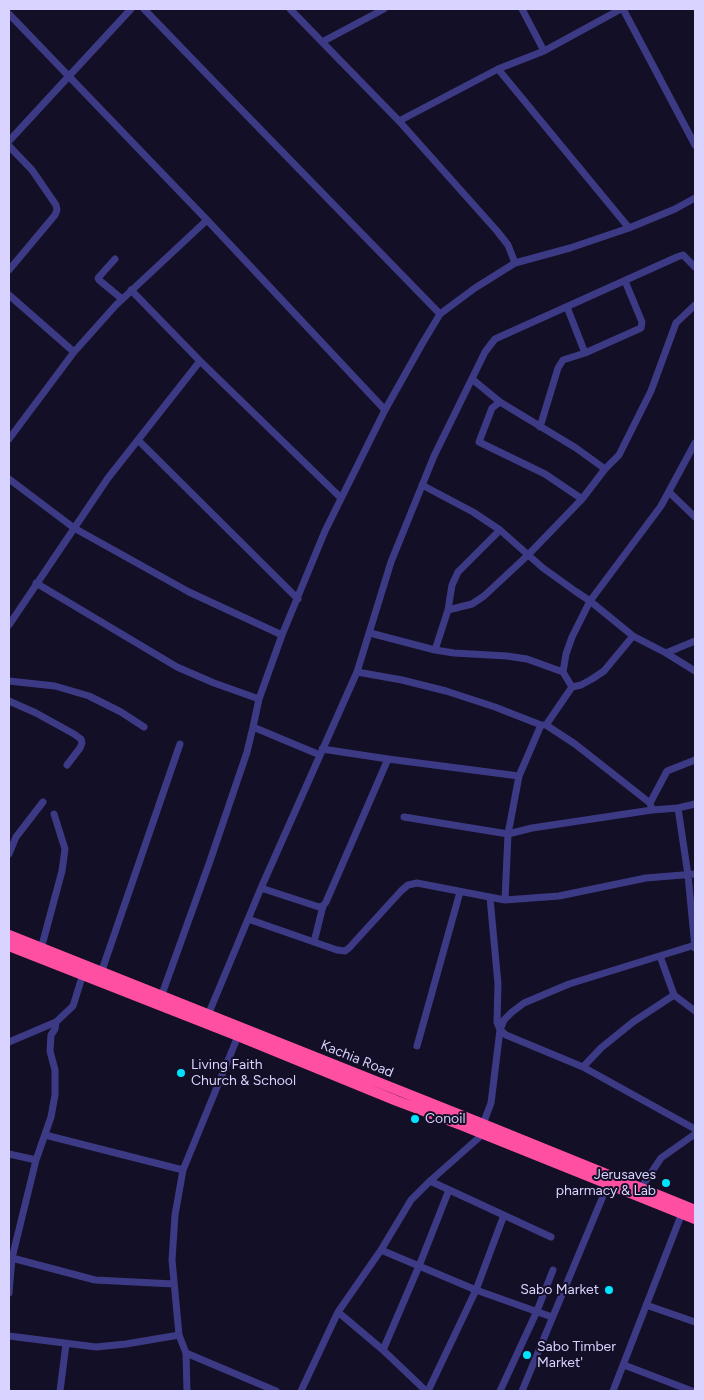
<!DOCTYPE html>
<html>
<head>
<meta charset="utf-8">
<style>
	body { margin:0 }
	#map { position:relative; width:704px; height:1400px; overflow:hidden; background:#130f26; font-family:Figtree,sans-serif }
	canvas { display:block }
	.frame { position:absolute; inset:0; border:10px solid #d9d4ff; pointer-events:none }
</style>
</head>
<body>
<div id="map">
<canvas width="704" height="1400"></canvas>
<div class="frame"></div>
</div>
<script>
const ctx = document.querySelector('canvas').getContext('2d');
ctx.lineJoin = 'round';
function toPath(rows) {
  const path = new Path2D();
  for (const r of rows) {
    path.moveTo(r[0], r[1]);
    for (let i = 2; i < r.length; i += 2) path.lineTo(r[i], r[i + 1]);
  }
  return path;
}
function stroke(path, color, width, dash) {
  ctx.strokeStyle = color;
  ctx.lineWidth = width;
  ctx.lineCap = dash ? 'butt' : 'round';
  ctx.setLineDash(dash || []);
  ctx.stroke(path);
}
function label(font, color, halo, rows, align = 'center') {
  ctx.font = font + ' Figtree,sans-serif';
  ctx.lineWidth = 4;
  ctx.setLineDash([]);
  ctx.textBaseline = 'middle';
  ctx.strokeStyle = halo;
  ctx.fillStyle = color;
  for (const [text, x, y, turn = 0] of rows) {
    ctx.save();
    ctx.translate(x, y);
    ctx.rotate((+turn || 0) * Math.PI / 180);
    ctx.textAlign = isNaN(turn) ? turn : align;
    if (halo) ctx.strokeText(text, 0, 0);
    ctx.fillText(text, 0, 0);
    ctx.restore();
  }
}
const minor = toPath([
	[144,9,225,93,440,314],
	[290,9,399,121,497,231,508,245,515,263],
	[522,9,544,51],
	[623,9,695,145],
	[9,14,207,220,385,410],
	[322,42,384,9],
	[498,69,629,228],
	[399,121,498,69,544,51,621,9],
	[9,141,131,9],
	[9,146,32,170,56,205,57,210,55,215,9,270],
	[115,259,98,278,99,280,122,299],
	[131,290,200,361,341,498],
	[9,295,74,352],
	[567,307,585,353],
	[472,379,500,402,576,448,605,469],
	[500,402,492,408,479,442,545,474,582,499],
	[540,427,558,368,563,360,585,353,641,328,642,322,625,281],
	[9,439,74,352,116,305,207,220],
	[138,440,298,599],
	[9,479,74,528,189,592,282,635],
	[422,485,473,512,500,530,543,568,575,591,590,601,633,636,666,653,695,671],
	[669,492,695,517],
	[36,583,177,667,214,683,259,699],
	[448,610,472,604,484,596,528,555,582,499,605,469,619,455,651,391,676,323,695,305],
	[9,625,108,478,200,361],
	[370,633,435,650,454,653,507,656,527,659,563,672],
	[435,650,448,610,452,585,458,572,500,530],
	[666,653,695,641],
	[357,672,402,680,446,691,495,707,541,725,546,725,572,687,581,685,592,679,604,671,633,636],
	[9,681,55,686,89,696,121,712,144,727],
	[572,687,563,672,566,654,572,637,590,601,661,506,695,443],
	[9,701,36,713,74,734,81,739,82,743,80,748,67,765],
	[546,725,575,744,650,803,652,810],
	[253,727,320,755],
	[322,749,388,759,519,776],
	[650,803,667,771,695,760],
	[678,808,688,875,695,948],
	[404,817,508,834,532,828,652,810,678,808,695,804],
	[9,854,16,837,43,802],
	[261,888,319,907,323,906,326,902,388,759],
	[505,900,508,834,519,776,541,725],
	[248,919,337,950,345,951,349,948,401,891,408,885,417,883,505,900,559,896,646,878,695,874],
	[314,942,323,906],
	[695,945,569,984,524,1003,512,1012,504,1020,500,1030,506,1035,583,1067,695,1129],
	[41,949,62,871,65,849,54,814],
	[101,973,180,744],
	[674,995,695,1011],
	[161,997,210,861,247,752,253,727,259,699,282,635,325,531,385,410,422,344,440,314,475,288,515,263,570,248,629,228,675,209,695,198],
	[208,1015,261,888,357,672,391,562,434,456,485,352,495,339,677,257,683,255,695,267],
	[238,1036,183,1170,175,1215,172,1260,179,1335,186,1353,276,1391],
	[9,1042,56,1022],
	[417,1046,460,892],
	[583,1067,601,1048,633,1022,674,995,660,956],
	[483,1124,491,1103,500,1030,497,1022,498,984,490,898],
	[45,1135,183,1170],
	[9,1154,36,1160],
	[430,1181,551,1237],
	[641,1188,661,1158,695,1134],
	[381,1250,476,1290,552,1317],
	[12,1258,95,1280,174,1284],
	[9,1293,12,1258,36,1160,51,1117,55,1095,55,1070,50,1051,51,1035,55,1029,56,1022,73,1006,83,974],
	[646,1305,695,1322],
	[338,1312,383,1350,426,1391],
	[9,1336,96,1347,126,1344,179,1335],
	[383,1350,419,1266,449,1190],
	[186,1353,187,1391],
	[624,1365,692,1391],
	[60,1391,66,1344],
	[301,1391,338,1312,381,1250,411,1200,430,1181,483,1134],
	[428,1391,476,1290,504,1215],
	[500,1391,537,1311,553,1270],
	[522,1391,608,1184],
	[613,1391,682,1213]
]);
const highway = toPath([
	[9,935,483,1124,695,1210],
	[9,946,238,1036,397,1101,461,1125,695,1219]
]);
const markers = [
	[181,1073,5,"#00e5ff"],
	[415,1119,5,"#00e5ff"],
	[666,1183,5,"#00e5ff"],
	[609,1290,5,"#00e5ff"],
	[527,1355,5,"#00e5ff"]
];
const streetNames = [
	["Kachia Road",357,1059,22]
];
const poiNames = [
	["Living Faith",191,1065],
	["Church & School",191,1081],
	["Conoil",425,1119],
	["Jerusaves",656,1175,"right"],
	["pharmacy & Lab",656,1191,"right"],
	["Sabo Market",599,1290,"right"],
	["Sabo Timber",537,1347],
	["Market'",537,1363]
];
stroke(minor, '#3d3a85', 7);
stroke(highway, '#ff4fa3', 10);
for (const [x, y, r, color] of markers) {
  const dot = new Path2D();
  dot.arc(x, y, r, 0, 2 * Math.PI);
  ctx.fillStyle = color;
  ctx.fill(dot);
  stroke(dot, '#130f26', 2);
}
label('14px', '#d9d4ff', '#130f26', streetNames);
label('14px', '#d9d4ff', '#130f26', poiNames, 'left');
</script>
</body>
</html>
